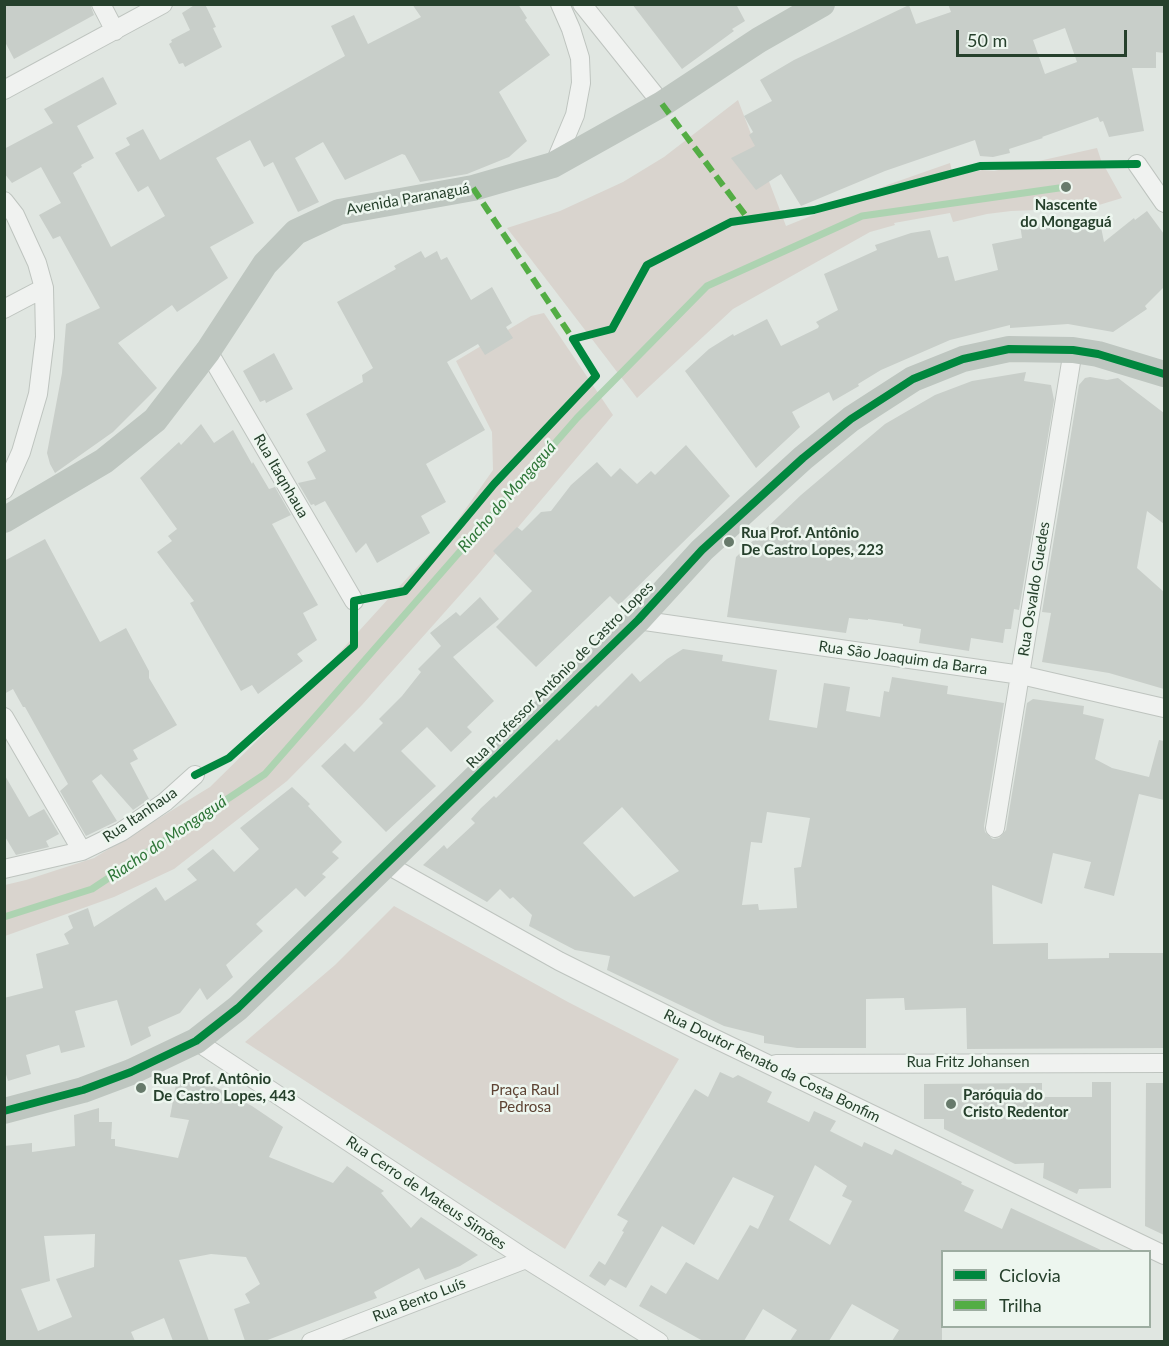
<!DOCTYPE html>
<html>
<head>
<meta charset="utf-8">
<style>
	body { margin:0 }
	#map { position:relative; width:1169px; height:1346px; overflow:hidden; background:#e0e6e1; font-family:Lato,sans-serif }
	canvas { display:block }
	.frame { position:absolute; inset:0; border:6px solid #26402c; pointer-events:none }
	.legend { position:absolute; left:941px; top:1250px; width:210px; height:78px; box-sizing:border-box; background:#edf6ef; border:2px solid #9dada1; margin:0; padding:8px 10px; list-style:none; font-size:18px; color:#26402c }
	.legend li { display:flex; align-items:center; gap:12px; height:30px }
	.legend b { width:30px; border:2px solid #9dada1 }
	.scale { position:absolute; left:956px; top:30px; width:171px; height:27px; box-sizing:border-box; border:3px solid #26402c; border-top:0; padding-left:8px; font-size:18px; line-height:21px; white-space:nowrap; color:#26402c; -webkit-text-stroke:4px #edf6ef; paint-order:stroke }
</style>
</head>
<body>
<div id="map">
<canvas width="1169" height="1346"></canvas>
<div class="frame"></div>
<ul class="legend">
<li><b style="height:8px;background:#00873e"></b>Ciclovia</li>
<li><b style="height:8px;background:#53ad44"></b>Trilha</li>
</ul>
<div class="scale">50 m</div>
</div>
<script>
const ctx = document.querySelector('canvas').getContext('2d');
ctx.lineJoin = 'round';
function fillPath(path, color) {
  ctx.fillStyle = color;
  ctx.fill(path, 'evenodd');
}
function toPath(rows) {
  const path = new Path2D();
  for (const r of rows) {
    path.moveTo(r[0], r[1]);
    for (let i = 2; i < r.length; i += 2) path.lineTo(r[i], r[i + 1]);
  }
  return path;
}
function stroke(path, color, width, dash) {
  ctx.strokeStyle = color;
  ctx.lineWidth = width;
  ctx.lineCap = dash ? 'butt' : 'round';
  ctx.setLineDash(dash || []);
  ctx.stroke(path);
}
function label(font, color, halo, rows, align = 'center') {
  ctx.font = font + ' Lato,sans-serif';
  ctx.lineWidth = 5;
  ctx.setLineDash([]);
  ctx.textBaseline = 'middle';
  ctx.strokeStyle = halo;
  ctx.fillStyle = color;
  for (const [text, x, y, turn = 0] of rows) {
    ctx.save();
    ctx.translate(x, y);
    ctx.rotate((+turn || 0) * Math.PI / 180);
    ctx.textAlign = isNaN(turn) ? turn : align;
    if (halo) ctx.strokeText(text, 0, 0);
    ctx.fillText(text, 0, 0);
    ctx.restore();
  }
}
const green = toPath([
	[738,100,786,226,890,184,950,163,953,176,982,170,994,171,1097,148,1101,160,1122,198,1089,208,1011,211,987,214,953,222,950,213,894,223,895,225,870,232,733,309,637,398,507,228,560,211,623,182,664,157],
	[544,313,613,415,476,577,362,705,287,781,174,869,114,897,5,936,5,885,26,880,94,858,210,787,278,720,450,531,493,470,492,432,456,361,531,316],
	[394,906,568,1002,679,1059,565,1249,245,1042,335,965]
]);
const stream = toPath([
	[4,917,92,889,265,774,577,418,707,286,862,216,1066,187]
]);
const building = toPath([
	[4,4,90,4,94,15,14,59,4,40],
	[196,4,205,4,216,27,213,28,222,47,185,67,183,63,179,64,169,44,172,42,171,40,190,30,182,13],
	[412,4,518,4,527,18,525,20,550,55,499,92,527,141,509,157,467,174,420,182,405,155,402,154,345,180,323,142,295,158,319,202,298,212,273,162,264,167,250,140,216,158,254,223,210,247,228,278,177,312,172,305,118,343,157,388,113,432,55,473,50,464,47,453,62,373,66,324,100,308,60,236,53,239,39,215,61,203,41,167,12,183,4,173,4,149,53,123,44,109,103,77,117,104,77,126,94,158,81,165,82,167,73,173,111,247,165,216,148,186,138,192,115,153,130,145,126,138,143,129,160,160,345,56,331,26,354,15,368,44,421,17],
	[632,4,736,4,745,21,732,29,734,31,682,69],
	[948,4,1164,4,1164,53,1156,52,1156,68,1132,68,1144,131,1109,137,1103,121,1100,122,1098,117,1042,137,1043,138,1009,149,1010,153,993,157,980,156,975,140,885,171,801,206,781,174,756,190,731,158,755,146,749,135,753,132,744,116,772,101,760,80,794,60,909,5,916,24,951,12],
	[1065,28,1077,62,1045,74,1033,40],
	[1147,211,1164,234,1164,287,1145,306,1147,309,1113,332,1068,324,1010,328,1010,325,950,340,881,370,858,384,859,386,833,401,829,392,792,412,800,427,756,468,685,371,709,349,733,334,734,336,767,319,781,346,818,328,819,326,816,322,838,310,824,274,877,250,875,245,911,233,930,230,938,258,948,256,955,281,998,270,992,244,1022,238,1020,224,1100,222,1104,242,1134,218,1135,220],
	[421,251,425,258,437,251,441,260,447,257,471,300,492,287,512,323,506,327,513,338,485,355,478,344,447,362,485,430,426,464,446,502,421,516,430,533,377,563,366,543,356,553,325,501,315,506,314,504,311,505,298,483,316,479,307,462,326,451,306,414,363,382,362,375,373,368,337,302,396,269,394,266],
	[274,353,293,389,266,403,265,400,260,402,243,371],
	[1026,372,1024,381,1051,385,1054,400,1019,610,1014,609,1011,629,1005,629,1003,643,971,638,969,651,919,643,921,629,903,626,903,624,868,619,868,620,849,618,846,633,727,617,736,557,801,495,885,424,935,395,972,381],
	[1090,377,1107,380,1118,378,1164,413,1164,524,1147,511,1137,568,1164,592,1164,689,1109,673,1042,662,1051,613,1042,612,1079,385,1085,378],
	[201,424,214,443,233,430,252,464,253,462,269,489,275,487,291,515,272,524,318,605,303,613,317,640,297,654,303,661,258,694,252,685,241,691,190,603,194,601,157,552,172,541,168,536,177,529,140,478,179,442,181,445],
	[686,445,730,496,619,605,610,596,536,667,496,627,532,591,493,551,517,527,522,531,541,512,551,511,571,485,597,462,611,477,620,468,637,484,651,471,655,475],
	[45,539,100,642,126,628,149,671,149,678,177,725,133,750,138,759,130,763,149,799,133,810,101,774,92,781,117,821,86,836,60,791,68,784,25,707,23,707,13,689,4,694,4,561],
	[480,597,499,619,453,657,494,701,467,727,472,732,451,752,427,727,401,751,436,786,386,832,321,766,345,743,354,752,383,723,379,719,402,696,421,672,418,669,441,646,430,633,456,612,460,616],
	[683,649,723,655,722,661,777,670,769,720,817,728,824,683,850,687,846,711,880,717,884,691,889,692,892,677,948,686,947,694,1004,703,984,826,985,832,993,839,999,838,1006,830,1027,703,1033,699,1084,706,1083,714,1104,719,1095,759,1112,768,1149,777,1159,740,1164,741,1164,800,1139,794,1114,896,1084,888,1091,862,1053,853,1042,904,992,885,993,944,1048,943,1048,959,1109,958,1109,953,1164,953,1164,1048,967,1049,966,1008,905,1010,904,998,866,999,866,1048,797,1048,764,1043,764,1036,724,1026,607,970,610,956,575,950,529,926,532,915,513,897,510,899,500,889,487,902,423,865,444,845,447,849,475,823,471,819,481,808,494,796,496,798,557,739,559,741,596,705,598,707,632,673,640,682,667,659],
	[622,807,679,871,634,897,583,843],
	[767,812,810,818,801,867,794,868,797,908,759,910,758,904,742,905,751,842,762,843],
	[4,774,29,817,44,809,59,834,46,841,49,847,16,855,4,835],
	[292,787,310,804,308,806,342,842,332,852,339,858,322,874,326,877,305,897,296,888,256,924,263,931,226,965,233,977,207,1000,200,988,180,1013,148,1027,151,1036,131,1046,117,1000,75,1011,85,1047,61,1053,59,1045,26,1055,31,1074,8,1081,4,1068,4,998,43,988,36,954,69,944,64,934,73,928,68,916,88,908,94,927,156,887,165,901,197,880,187,869,213,849,234,872,259,849,240,828],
	[720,1072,733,1078,738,1075,772,1092,767,1102,809,1122,814,1111,836,1121,830,1131,862,1147,864,1142,892,1155,895,1149,962,1182,961,1184,974,1190,964,1211,1002,1229,1011,1208,1103,1251,942,1251,942,1341,892,1341,899,1330,852,1304,829,1341,790,1341,797,1330,763,1309,744,1341,703,1341,639,1306,651,1285,666,1294,686,1262,718,1280,750,1225,758,1229,774,1196,733,1177,694,1245,662,1226,626,1288,610,1279,605,1286,589,1276,599,1261,605,1265,624,1232,622,1231,628,1221,617,1215,695,1089,708,1097],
	[815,1165,847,1186,842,1196,852,1201,830,1245,789,1220],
	[177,1079,206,1082,252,1106,283,1127,269,1157,333,1183,347,1166,384,1191,381,1193,411,1228,421,1217,478,1255,460,1266,425,1280,419,1268,374,1292,377,1298,265,1341,245,1341,234,1309,250,1303,245,1294,260,1284,246,1257,211,1254,179,1260,209,1341,173,1341,164,1318,131,1332,135,1341,4,1341,4,1146,32,1143,32,1152,75,1146,74,1115,99,1108,99,1122,112,1122,111,1139,115,1139,115,1146,178,1158,189,1120,170,1117],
	[95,1234,94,1267,56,1279,72,1317,38,1331,21,1289,50,1281,44,1236],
	[1092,1082,1111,1082,1111,1188,1079,1189,1077,1194,1043,1178,1044,1163,1015,1164,944,1129,944,1119,924,1119,924,1084,1042,1083,1042,1097,1092,1097],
	[1146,1083,1164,1083,1164,1235,1145,1226]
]);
const street = toPath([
	[101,4,115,31],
	[582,4,662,104],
	[4,90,163,4],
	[1137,164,1164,203],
	[554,165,575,115,581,83,580,58,571,29,560,4],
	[4,201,15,215,37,263,44,288,45,337,38,394,21,452,4,490],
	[4,309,44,288],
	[208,351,354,601],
	[638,620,1021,675,1164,708],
	[4,717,82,851,4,869],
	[995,828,1073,350],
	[82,851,121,832,165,802,195,775],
	[386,864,559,961,701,1032,1164,1255],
	[196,1041,526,1259,659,1342],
	[776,1064,1164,1063],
	[311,1342,526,1259]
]);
const secondary = toPath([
	[4,520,104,461,155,420,208,351,265,264,296,232,339,212,473,188,553,165,662,104,759,40,822,4],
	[4,1111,83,1090,131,1072,196,1041,238,1008,638,620,702,550,803,458,851,419,913,379,963,359,1009,349,1073,350,1098,354,1164,374]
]);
const quiet = toPath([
	[662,104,749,220],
	[473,188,573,339]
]);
const cycleway = toPath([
	[195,775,229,758,354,646,354,601,405,591,494,484,596,376,573,339,612,329,647,265,731,222,814,210,980,166,1137,164],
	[4,1111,83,1090,131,1072,196,1041,238,1008,638,620,702,550,803,458,851,419,913,379,963,359,1009,349,1073,350,1098,354,1164,374]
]);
const markers = [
	[1066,187,6,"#677a6b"],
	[729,542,6,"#677a6b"],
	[141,1088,6,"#677a6b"],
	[951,1104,6,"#677a6b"]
];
const streetNames = [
	["Avenida Paranaguá",408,199,-10],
	["Rua Itaqnhaua",281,476,60],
	["Rua Osvaldo Guedes",1034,589,-81],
	["Rua São Joaquim da Barra",903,658,8],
	["Rua Professor Antônio de Castro Lopes",560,675,-45],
	["Rua Itanhaua",140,815,-34],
	["Rua Fritz Johansen",968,1062],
	["Rua Doutor Renato da Costa Bonfim",772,1066,26],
	["Rua Cerro de Mateus Simões",426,1193,34],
	["Rua Bento Luís",419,1300,-21]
];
const poiNames = [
	["Nascente",1066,205,"center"],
	["do Mongaguá",1066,222,"center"],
	["Rua Prof. Antônio",741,533],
	["De Castro Lopes, 223",741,550],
	["Rua Prof. Antônio",153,1079],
	["De Castro Lopes, 443",153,1096],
	["Paróquia do",963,1095],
	["Cristo Redentor",963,1112]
];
const parkNames = [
	["Praça Raul",525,1090],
	["Pedrosa",525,1107]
];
const waterNames = [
	["Riacho do Mongaguá",507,497,-49],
	["Riacho do Mongaguá",167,839,-34]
];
fillPath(green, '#d9d4ce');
stroke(stream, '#add3b1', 7);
fillPath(building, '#c8cec9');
stroke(street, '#bec4bf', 20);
stroke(street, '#f0f2f0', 18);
stroke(secondary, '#bec6c0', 26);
stroke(quiet, '#53ad44', 6, [12, 6]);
stroke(cycleway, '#00873e', 8);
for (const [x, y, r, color] of markers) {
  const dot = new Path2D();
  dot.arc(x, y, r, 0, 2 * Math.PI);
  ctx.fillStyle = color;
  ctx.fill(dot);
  stroke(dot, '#edf6ef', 2);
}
label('15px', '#26402c', '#edf6ef', streetNames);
label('bold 15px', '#26402c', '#edf6ef', poiNames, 'left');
label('15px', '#5d4333', '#edf6ef', parkNames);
label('italic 16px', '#2e7638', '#edf6ef', waterNames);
</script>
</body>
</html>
